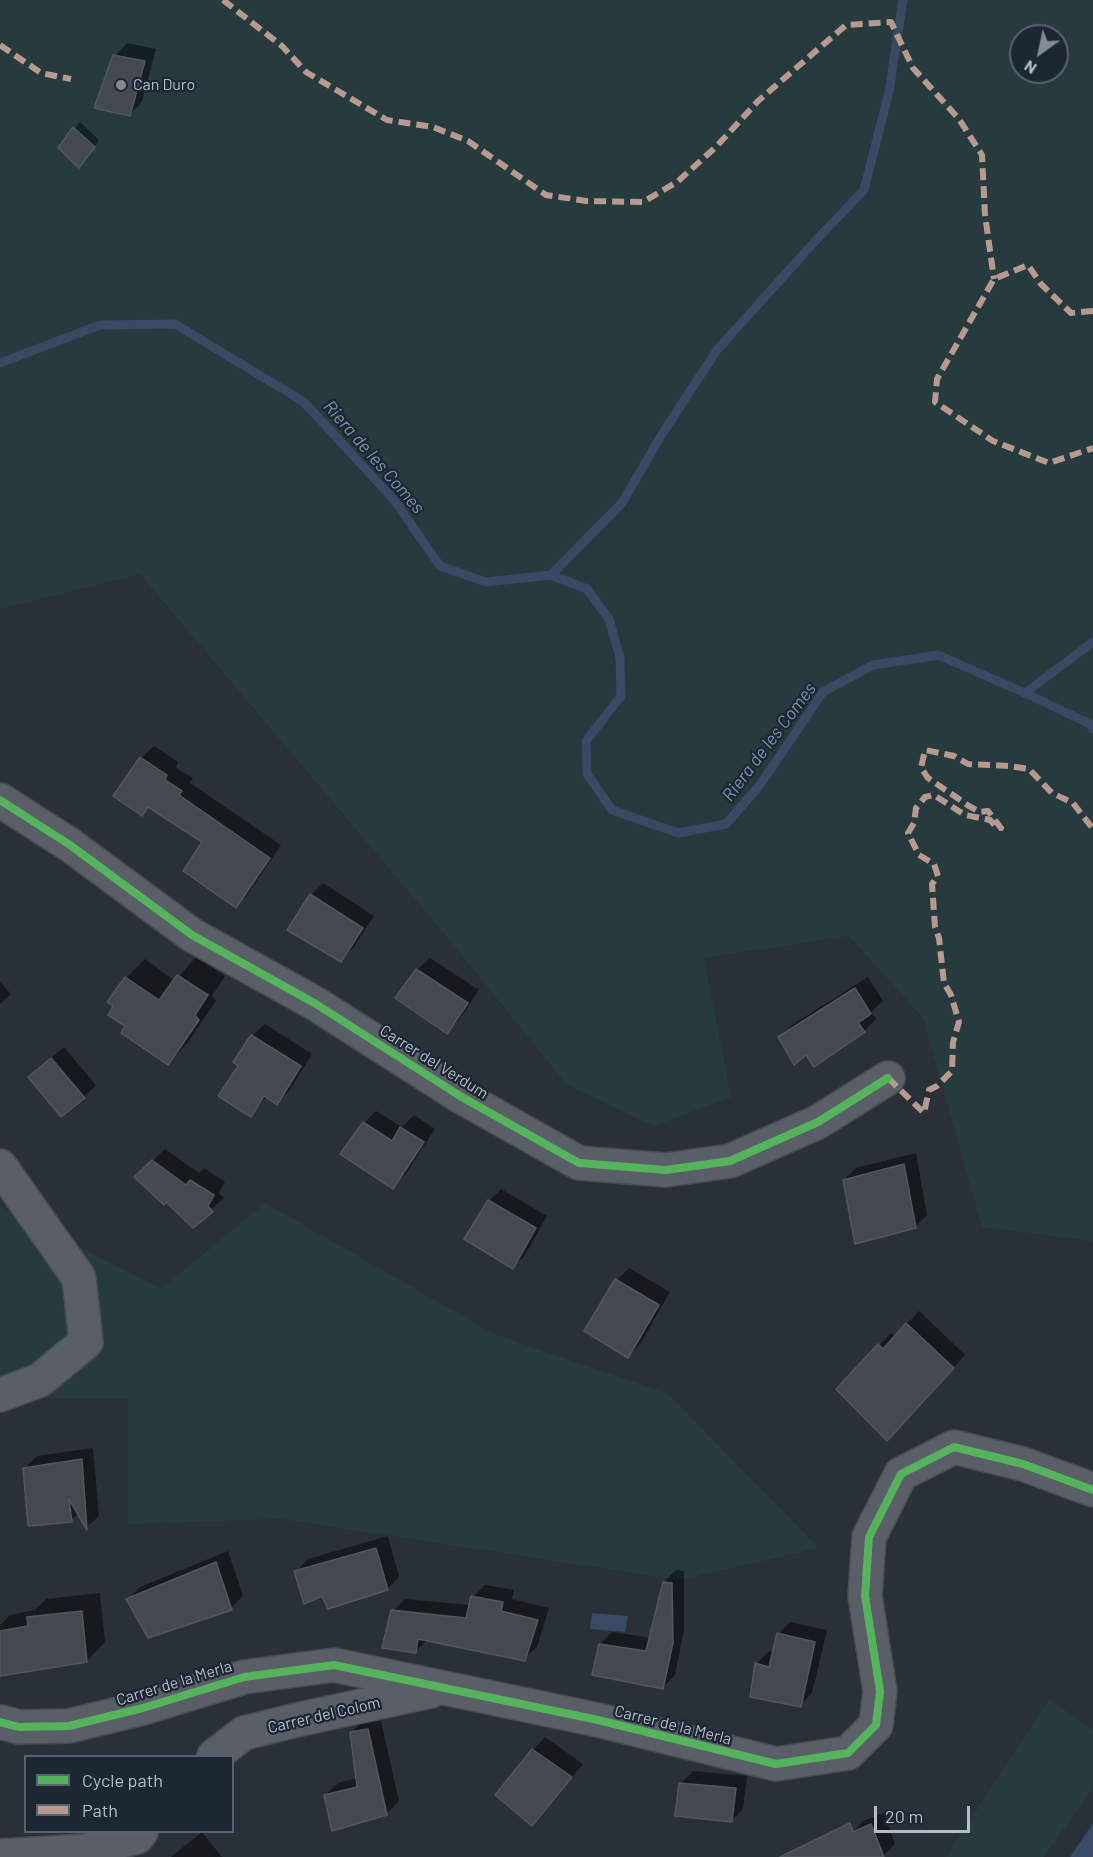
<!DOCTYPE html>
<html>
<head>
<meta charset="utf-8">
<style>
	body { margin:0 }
	#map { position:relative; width:1093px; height:1857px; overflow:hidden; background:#2a3038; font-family:Barlow,sans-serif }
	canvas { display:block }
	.legend { position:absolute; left:24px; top:1755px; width:210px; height:78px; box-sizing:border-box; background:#1d2633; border:2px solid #59626f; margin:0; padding:8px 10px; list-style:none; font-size:18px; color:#b4bcc9 }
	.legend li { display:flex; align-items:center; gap:12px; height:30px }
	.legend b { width:30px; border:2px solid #59626f }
	.north { position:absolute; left:1009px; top:24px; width:60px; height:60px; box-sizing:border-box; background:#1d2633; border:2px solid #59626f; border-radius:50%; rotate:213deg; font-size:16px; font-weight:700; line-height:24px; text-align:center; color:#b4bcc9 }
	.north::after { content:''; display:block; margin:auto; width:21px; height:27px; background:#848b96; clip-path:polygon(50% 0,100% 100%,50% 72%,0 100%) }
	.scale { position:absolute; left:874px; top:1806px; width:96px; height:27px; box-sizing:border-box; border:3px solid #b4bcc9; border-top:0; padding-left:8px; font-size:18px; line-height:21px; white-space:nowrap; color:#b4bcc9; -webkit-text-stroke:4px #1d2633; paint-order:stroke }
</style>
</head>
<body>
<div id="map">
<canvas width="1093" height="1857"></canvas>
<ul class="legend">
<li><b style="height:8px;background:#56b35d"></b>Cycle path</li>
<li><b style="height:8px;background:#b69a8f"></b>Path</li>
</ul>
<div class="north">N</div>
<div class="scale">20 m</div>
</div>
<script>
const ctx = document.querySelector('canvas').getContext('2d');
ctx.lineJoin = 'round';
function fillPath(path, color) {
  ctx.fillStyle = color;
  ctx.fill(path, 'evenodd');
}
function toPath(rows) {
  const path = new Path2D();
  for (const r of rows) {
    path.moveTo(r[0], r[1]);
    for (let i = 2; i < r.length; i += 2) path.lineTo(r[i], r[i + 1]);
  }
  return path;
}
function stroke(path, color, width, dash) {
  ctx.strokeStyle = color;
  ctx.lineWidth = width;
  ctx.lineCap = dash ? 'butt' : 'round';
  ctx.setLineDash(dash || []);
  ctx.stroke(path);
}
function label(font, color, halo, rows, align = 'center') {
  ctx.font = font + ' Barlow,sans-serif';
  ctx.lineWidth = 4.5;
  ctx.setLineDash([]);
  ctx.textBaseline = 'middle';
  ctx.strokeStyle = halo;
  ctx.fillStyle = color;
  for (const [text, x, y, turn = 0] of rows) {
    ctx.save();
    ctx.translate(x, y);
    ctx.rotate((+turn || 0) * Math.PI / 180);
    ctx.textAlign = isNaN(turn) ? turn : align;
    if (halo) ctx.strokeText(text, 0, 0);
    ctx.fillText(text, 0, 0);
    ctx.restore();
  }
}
const green = toPath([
	[0,0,1093,0,1093,1241,982,1227,923,1018,849,936,704,958,731,1097,654,1126,567,1085,452,943,140,574,0,609],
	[1021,36,1057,36,1057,72,1021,72],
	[265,1203,494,1334,668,1394,819,1548,679,1580,281,1519,128,1524,128,1398,0,1399,0,1206,161,1289],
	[1049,1699,1093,1730,1093,1787,1044,1857,946,1857]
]);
const water = toPath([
	[592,1613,628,1616,625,1632,590,1629],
	[1093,1823,1093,1857,1070,1857]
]);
const shadow = toPath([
	[127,43,156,49,142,102,130,114,115,56],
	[80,122,99,140,85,161,60,148],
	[154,746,178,762,176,768,193,778,190,783,281,845,248,894,236,906,204,842,149,806,142,814,141,758],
	[323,883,374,916,353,948,341,960,311,895],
	[196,957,225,976,212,996,216,1001,186,1045,168,1063,127,1026,115,1006,109,1002,126,978,145,959,175,981],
	[430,958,479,990,459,1020,446,1032,397,998,417,970],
	[868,977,883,1001,871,1012,876,1019,864,1031,807,1053,780,1037,792,1025],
	[0,982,11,994,0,1004],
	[265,1024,312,1054,289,1091,277,1103,267,1096,251,1115,240,1066,252,1036],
	[64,1047,96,1085,84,1097,30,1077],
	[376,1111,402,1127,414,1115,435,1129,405,1175,393,1187,364,1123],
	[165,1149,199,1173,204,1168,225,1182,219,1193,224,1198,193,1226,148,1165],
	[916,1153,927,1215,915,1227,844,1180,856,1168],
	[501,1189,547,1216,525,1255,513,1267,489,1201],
	[629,1268,670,1292,640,1344,628,1357,617,1280],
	[919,1311,965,1355,900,1427,838,1389,891,1333,895,1337],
	[93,1448,99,1516,87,1527,79,1512,71,1520,24,1469,37,1456],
	[388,1536,399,1577,387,1589,323,1594,296,1572,308,1559],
	[228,1551,243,1596,231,1608,128,1599,140,1587],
	[676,1570,684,1571,684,1630,675,1675,663,1687,600,1644,612,1632,651,1638,664,1582],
	[485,1585,514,1590,512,1599,549,1608,537,1647,524,1659,427,1640,416,1651,393,1611,405,1599,470,1605,473,1597],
	[100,1593,105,1642,87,1661,0,1674,0,1625,10,1615,35,1610,46,1599],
	[790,1622,827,1630,812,1693,800,1705,752,1696,757,1663,769,1651,773,1653,778,1634],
	[380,1717,399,1801,387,1813,325,1795,338,1783,357,1778,352,1732,364,1720],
	[545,1737,583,1764,532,1824,497,1795,533,1750],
	[693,1771,747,1776,743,1809,731,1821,681,1783],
	[884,1813,895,1844,882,1857,850,1857,851,1834,863,1821],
	[202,1832,222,1857,171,1857]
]);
const stream = toPath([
	[0,363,100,325,175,324,304,402,395,501,440,566,486,582,551,575,587,589,609,619,620,658,621,696,586,741,587,774,612,810,678,833,726,824,760,785,823,692,873,665,938,655,1025,693,1090,724,1093,729],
	[551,575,622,503,662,434,717,350,817,239,864,190,889,92,903,0],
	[1025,693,1093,642]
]);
const building = toPath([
	[113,55,145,61,130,116,94,108,113,55],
	[73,127,95,147,79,168,58,148,73,127],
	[140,757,167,775,165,780,182,791,179,795,270,858,236,908,183,871,202,842,148,807,142,816,113,796,140,757],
	[310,894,363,928,341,962,287,930,310,894],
	[416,969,468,1003,447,1034,395,998,416,969],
	[177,975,208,995,195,1015,199,1020,168,1065,121,1033,125,1026,108,1015,113,1006,107,1002,125,977,159,1000,177,975],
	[855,988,871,1014,858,1023,865,1032,814,1067,806,1055,794,1065,778,1037,855,988],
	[251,1035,301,1066,277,1105,264,1096,251,1117,218,1096,238,1066,233,1062,251,1035],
	[51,1058,85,1098,61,1117,28,1077,51,1058],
	[363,1122,392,1141,400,1127,424,1142,393,1189,340,1154,363,1122],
	[152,1160,186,1185,190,1180,214,1195,208,1206,213,1212,193,1228,166,1202,164,1205,134,1177,152,1160],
	[904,1164,916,1228,855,1244,843,1180,904,1164],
	[488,1200,536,1228,513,1269,464,1239,488,1200],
	[615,1279,659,1305,628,1358,584,1331,615,1279],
	[906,1323,954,1368,887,1441,836,1389,878,1344,883,1349,906,1323],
	[82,1459,87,1530,69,1499,72,1522,28,1526,23,1468,82,1459],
	[376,1548,388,1590,328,1609,322,1596,304,1604,294,1571,376,1548],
	[216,1562,232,1610,148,1638,126,1599,216,1562],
	[663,1582,672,1583,673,1643,663,1689,592,1675,599,1644,646,1651,663,1582],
	[471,1596,503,1602,501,1611,538,1620,525,1661,418,1639,416,1653,382,1648,391,1610,466,1618,471,1596],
	[82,1611,87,1662,0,1676,0,1631,28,1626,27,1617,82,1611],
	[777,1633,815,1642,801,1707,750,1697,755,1663,769,1667,777,1633],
	[368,1729,387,1815,332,1831,324,1795,357,1787,350,1732,368,1729],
	[532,1749,572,1777,532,1826,495,1795,532,1749],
	[679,1783,736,1788,732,1822,675,1816,679,1783],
	[850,1823,853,1832,871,1824,884,1857,780,1857,850,1823]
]);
const minor = toPath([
	[0,800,70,845,192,935,316,1004,460,1096,579,1163,666,1170,730,1161,818,1122,888,1078],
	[0,1166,79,1278,86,1342,40,1380,0,1395],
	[0,1722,19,1727,69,1726,143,1708,244,1677,334,1665,598,1720,776,1764,848,1753,876,1725,880,1691,865,1596,869,1537,901,1474,954,1447,1023,1464,1093,1490],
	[214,1756,244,1733,301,1719,431,1691],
	[0,1856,85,1851,137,1837,141,1832]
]);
const quiet = toPath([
	[223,0,282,46,306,72,387,120,433,127,468,141,546,195,586,201,643,202,677,182,716,147,758,101,846,25,891,22,913,68,959,119,982,155,985,215,994,279],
	[0,45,41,73,71,79],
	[1093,311,1071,313,1041,284,1028,265,994,279,937,379,935,402,993,441,1049,463,1093,448],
	[888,1078,924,1113,929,1090,937,1086,952,1071,953,1042,959,1022,951,995,944,983,939,938,935,927,932,884,938,876,934,864,919,855,908,833,914,823,916,808,925,797,934,795,965,815,990,820,997,828,1001,828,988,811,980,812,969,806,928,778,921,768,925,750,954,756,968,764,1009,766,1029,769,1052,793,1073,803,1093,829]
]);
const cycleway = toPath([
	[0,800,70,845,192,935,316,1004,460,1096,579,1163,666,1170,730,1161,818,1122,888,1078],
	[0,1722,19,1727,69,1726,143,1708,244,1677,334,1665,598,1720,776,1764,848,1753,876,1725,880,1691,865,1596,869,1537,901,1474,954,1447,1023,1464,1093,1490]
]);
const markers = [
	[121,85,6,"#848b96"]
];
const poiNames = [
	["Can Duro",133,85]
];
const streetNames = [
	["Carrer del Verdum",434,1062,32],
	["Carrer de la Merla",174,1683,-17],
	["Carrer del Colom",324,1715,-13],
	["Carrer de la Merla",673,1725,14]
];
const waterNames = [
	["Riera de les Comes",374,457,49],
	["Riera de les Comes",769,742,-53]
];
fillPath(green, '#273a3e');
fillPath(water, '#384963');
fillPath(shadow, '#0007');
stroke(stream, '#384963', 9);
fillPath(building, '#444950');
stroke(building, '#52575f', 1.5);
stroke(minor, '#484c53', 36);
stroke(minor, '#5a5e66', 33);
stroke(quiet, '#b69a8f', 6, [12, 6]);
stroke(cycleway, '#56b35d', 8);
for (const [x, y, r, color] of markers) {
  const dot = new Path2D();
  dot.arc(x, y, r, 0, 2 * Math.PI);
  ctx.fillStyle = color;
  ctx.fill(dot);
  stroke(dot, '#1d2633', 2);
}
label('16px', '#b4bcc9', '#1d2633', poiNames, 'left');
label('16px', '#b4bcc9', '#1d2633', streetNames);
label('italic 18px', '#7c92b1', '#1d2633', waterNames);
</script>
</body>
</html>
